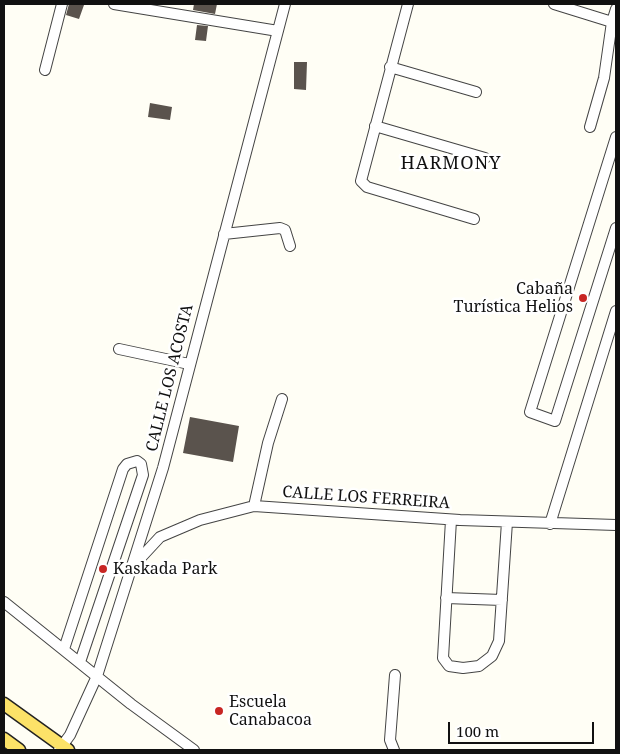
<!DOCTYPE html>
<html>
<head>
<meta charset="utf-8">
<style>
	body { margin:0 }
	#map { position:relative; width:620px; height:754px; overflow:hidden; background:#fffef5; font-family:"Noto Serif",serif }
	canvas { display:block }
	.frame { position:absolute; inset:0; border:5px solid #111; pointer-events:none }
	.scale { position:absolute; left:448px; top:722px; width:146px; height:22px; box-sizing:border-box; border:2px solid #111; border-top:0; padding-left:6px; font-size:15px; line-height:18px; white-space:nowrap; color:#111; -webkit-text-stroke:4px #fff; paint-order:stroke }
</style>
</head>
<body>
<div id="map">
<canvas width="620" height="754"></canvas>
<div class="frame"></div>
<div class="scale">100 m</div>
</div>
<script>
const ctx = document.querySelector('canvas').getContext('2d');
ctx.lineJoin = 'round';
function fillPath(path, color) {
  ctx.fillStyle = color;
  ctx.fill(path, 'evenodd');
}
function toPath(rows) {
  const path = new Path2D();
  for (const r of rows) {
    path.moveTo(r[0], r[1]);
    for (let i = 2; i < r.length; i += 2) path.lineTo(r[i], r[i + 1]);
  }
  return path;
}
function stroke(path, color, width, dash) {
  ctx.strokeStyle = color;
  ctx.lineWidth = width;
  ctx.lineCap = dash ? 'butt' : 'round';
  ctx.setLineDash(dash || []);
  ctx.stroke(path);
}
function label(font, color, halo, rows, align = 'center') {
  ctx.font = font + ' "Noto Serif",serif';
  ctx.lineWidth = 5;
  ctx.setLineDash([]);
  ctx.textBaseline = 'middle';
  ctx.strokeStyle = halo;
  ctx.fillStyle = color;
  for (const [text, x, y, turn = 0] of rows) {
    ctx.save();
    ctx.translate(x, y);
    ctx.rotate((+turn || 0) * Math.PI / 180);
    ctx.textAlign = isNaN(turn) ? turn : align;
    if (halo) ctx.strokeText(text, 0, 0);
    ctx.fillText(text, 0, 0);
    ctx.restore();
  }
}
const building = toPath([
	[69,4,84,5,79,19,66,15],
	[194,4,217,4,215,14,193,10],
	[197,25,208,26,206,41,195,40],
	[294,62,307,62,306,90,294,89],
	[150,103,172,107,170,120,148,117],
	[190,417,239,426,233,462,183,453]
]);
const minor = toPath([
	[114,4,278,31],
	[408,4,361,181,367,187,474,219],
	[554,4,612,22,616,9],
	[390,67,476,92],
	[45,70,62,4],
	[375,126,485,158],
	[590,127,604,78,612,22],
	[616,137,530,412,555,421,616,228],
	[224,234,280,228,285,230,290,246],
	[119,349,189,364],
	[254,506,268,443,282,399],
	[451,520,443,658,449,666,463,668,479,666,492,656,499,641,507,522],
	[550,524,616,311],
	[134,565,160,537,200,520,254,506,460,520,616,525],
	[446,598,502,600],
	[4,602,131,704,194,750],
	[64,649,123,469,127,464,137,461,141,464,143,475,80,662],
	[59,750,70,735,97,676,163,468,285,4],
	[394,750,390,740,395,675]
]);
const major = toPath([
	[4,704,68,750],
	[4,739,19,750]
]);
const markers = [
	[583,298,5,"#c82622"],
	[103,569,5,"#c82622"],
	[219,711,5,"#c82622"]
];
const poiNames = [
	["Cabaña",573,289,"right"],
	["Turística Helios",573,307,"right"],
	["Kaskada Park",113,569],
	["Escuela",229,702],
	["Canabacoa",229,720]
];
const streetNames = [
	["CALLE LOS ACOSTA",170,378,-76],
	["CALLE LOS FERREIRA",366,498,4]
];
const neighbourhoodNames = [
	["HARMONY",451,164]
];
fillPath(building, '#5a534d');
stroke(minor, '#444', 12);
stroke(major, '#222', 15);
stroke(minor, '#fff', 10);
stroke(major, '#fce268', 12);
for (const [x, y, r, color] of markers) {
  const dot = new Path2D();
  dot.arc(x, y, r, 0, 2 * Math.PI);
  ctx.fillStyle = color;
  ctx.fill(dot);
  stroke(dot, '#fff', 2);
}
label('16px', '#111', '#fff', poiNames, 'left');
label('16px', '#111', '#fff', streetNames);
ctx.letterSpacing = '1px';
label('18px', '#111', '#fff', neighbourhoodNames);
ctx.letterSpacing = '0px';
</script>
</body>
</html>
